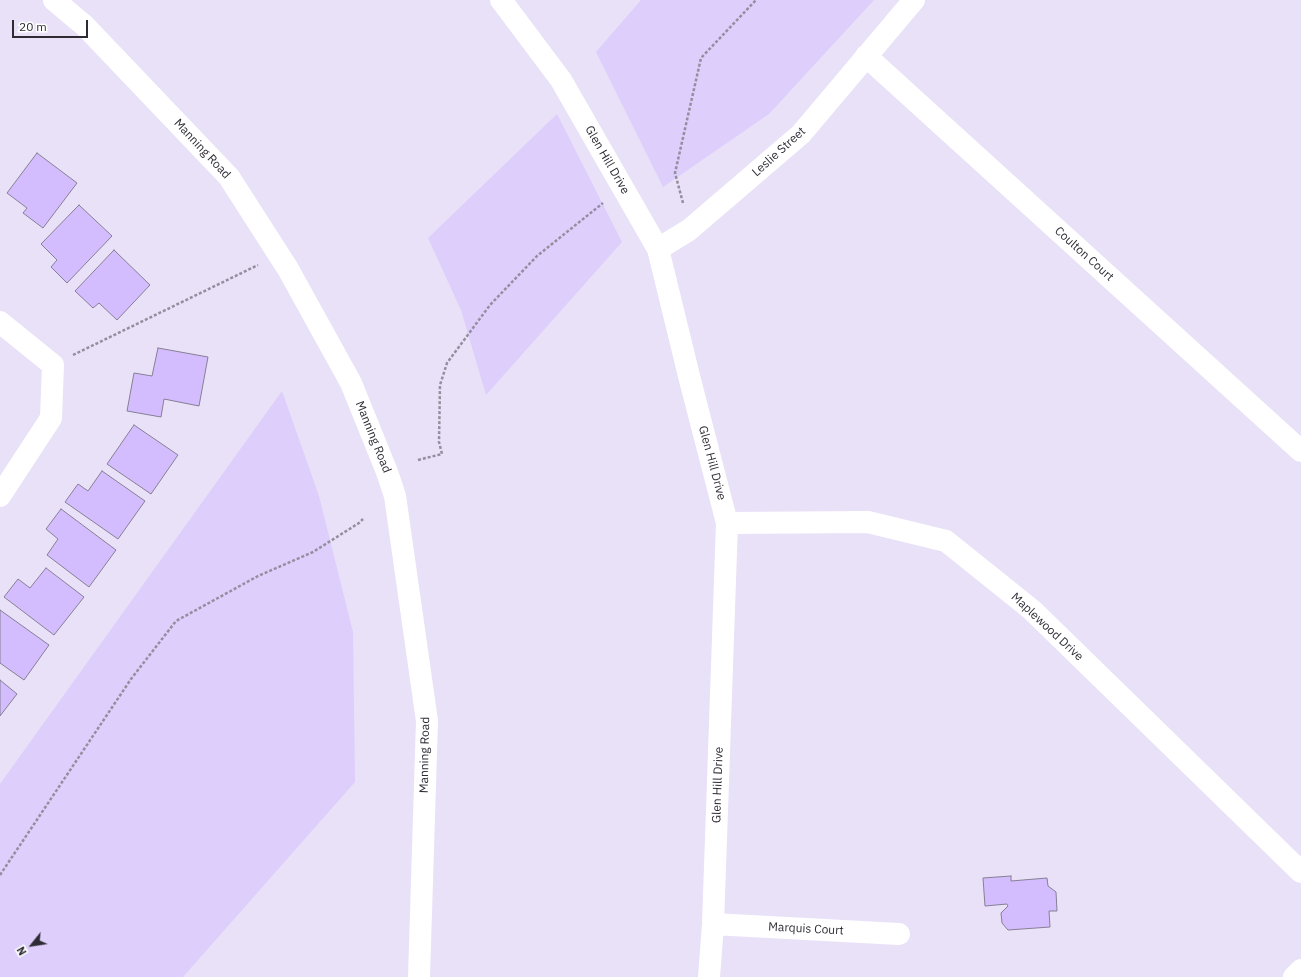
<!DOCTYPE html>
<html>
<head>
<meta charset="utf-8">
<style>
	body { margin:0 }
	#map { position:relative; width:1301px; height:977px; overflow:hidden; background:#e9e1f8; font-family:"IBM Plex Sans",sans-serif }
	canvas { display:block }
	.north { position:absolute; left:12px; top:925px; width:40px; height:40px; -webkit-text-stroke:3px #fff; paint-order:stroke; rotate:240deg; font-size:11px; font-weight:700; line-height:16px; text-align:center; color:#2e2b33 }
	.north::after { content:''; display:block; margin:auto; width:14px; height:18px; background:#2e2b33; clip-path:polygon(50% 0,100% 100%,50% 72%,0 100%) }
	.scale { position:absolute; left:12px; top:20px; width:76px; height:18px; box-sizing:border-box; border:2px solid #2e2b33; border-top:0; padding-left:5px; font-size:12px; line-height:14px; white-space:nowrap; color:#2e2b33; -webkit-text-stroke:3px #fff; paint-order:stroke }
</style>
</head>
<body>
<div id="map">
<canvas width="1301" height="977"></canvas>
<div class="north">N</div>
<div class="scale">20 m</div>
</div>
<script>
const ctx = document.querySelector('canvas').getContext('2d');
ctx.lineJoin = 'round';
function fillPath(path, color) {
  ctx.fillStyle = color;
  ctx.fill(path, 'evenodd');
}
function toPath(rows) {
  const path = new Path2D();
  for (const r of rows) {
    path.moveTo(r[0], r[1]);
    for (let i = 2; i < r.length; i += 2) path.lineTo(r[i], r[i + 1]);
  }
  return path;
}
function stroke(path, color, width, dash) {
  ctx.strokeStyle = color;
  ctx.lineWidth = width;
  ctx.lineCap = dash ? 'butt' : 'round';
  ctx.setLineDash(dash || []);
  ctx.stroke(path);
}
function label(font, color, halo, rows, align = 'center') {
  ctx.font = font + ' "IBM Plex Sans",sans-serif';
  ctx.lineWidth = 3;
  ctx.setLineDash([]);
  ctx.textBaseline = 'middle';
  ctx.strokeStyle = halo;
  ctx.fillStyle = color;
  for (const [text, x, y, turn = 0] of rows) {
    ctx.save();
    ctx.translate(x, y);
    ctx.rotate((+turn || 0) * Math.PI / 180);
    ctx.textAlign = isNaN(turn) ? turn : align;
    if (halo) ctx.strokeText(text, 0, 0);
    ctx.fillText(text, 0, 0);
    ctx.restore();
  }
}
const green = toPath([
	[641,0,874,0,769,114,663,187,596,52],
	[557,114,622,242,486,395,461,310,428,238],
	[282,391,319,496,353,632,355,782,183,977,0,977,0,784]
]);
const building = toPath([
	[37,153,77,183,43,228,23,213,27,208,7,193,37,153],
	[79,205,112,236,67,283,51,267,57,260,41,244,79,205],
	[114,250,150,285,117,320,99,303,93,308,75,291,114,250],
	[158,348,208,357,199,406,164,399,161,417,127,411,134,373,152,376,158,348],
	[134,425,178,455,151,494,107,464,134,425],
	[102,471,145,501,118,539,65,502,78,484,88,491,102,471],
	[61,509,116,550,89,587,47,555,58,539,46,529,61,509],
	[46,568,84,597,54,635,4,597,18,579,30,588,46,568],
	[0,610,49,645,24,680,0,663,0,610],
	[0,680,17,694,0,716,0,680],
	[1011,876,1011,881,1047,878,1048,886,1056,892,1057,911,1049,911,1050,927,1008,930,1002,923,1001,913,1008,906,1007,904,985,906,983,878,1011,876]
]);
const path = toPath([
	[683,203,675,173,701,58,756,0],
	[73,355,258,265],
	[418,460,442,454,439,442,440,385,447,363,490,305,537,256,603,203],
	[0,875,131,679,176,621,258,576,313,552,359,523,363,519]
]);
const minor = toPath([
	[501,0,561,80,658,249,690,380,727,523,713,924,709,977],
	[866,56,1301,451],
	[658,249,689,230,801,134,914,0],
	[0,322,53,365,51,418,0,496],
	[727,523,868,522,946,541,1032,610,1301,872],
	[713,924,899,934],
	[1294,977,1301,970]
]);
const major = toPath([
	[54,0,85,26,229,177,288,269,351,383,387,472,395,496,427,721,419,977]
]);
const streetNames = [
	["Manning Road",202,149,47],
	["Leslie Street",779,152,-42],
	["Glen Hill Drive",607,160,60],
	["Coulton Court",1084,254,42],
	["Manning Road",373,437,68],
	["Glen Hill Drive",712,463,75],
	["Maplewood Drive",1047,627,43],
	["Manning Road",425,755,-89],
	["Glen Hill Drive",718,785,-88],
	["Marquis Court",806,929,3]
];
fillPath(green, '#ddcefb');
fillPath(building, '#d4bdfe');
stroke(building, '#867f93', 1);
stroke(path, '#948e9e', 2.5, [3, 2]);
stroke(minor, '#fff', 22);
stroke(major, '#fff', 22);
label('12px', '#2e2b33', '#fff', streetNames);
</script>
</body>
</html>
